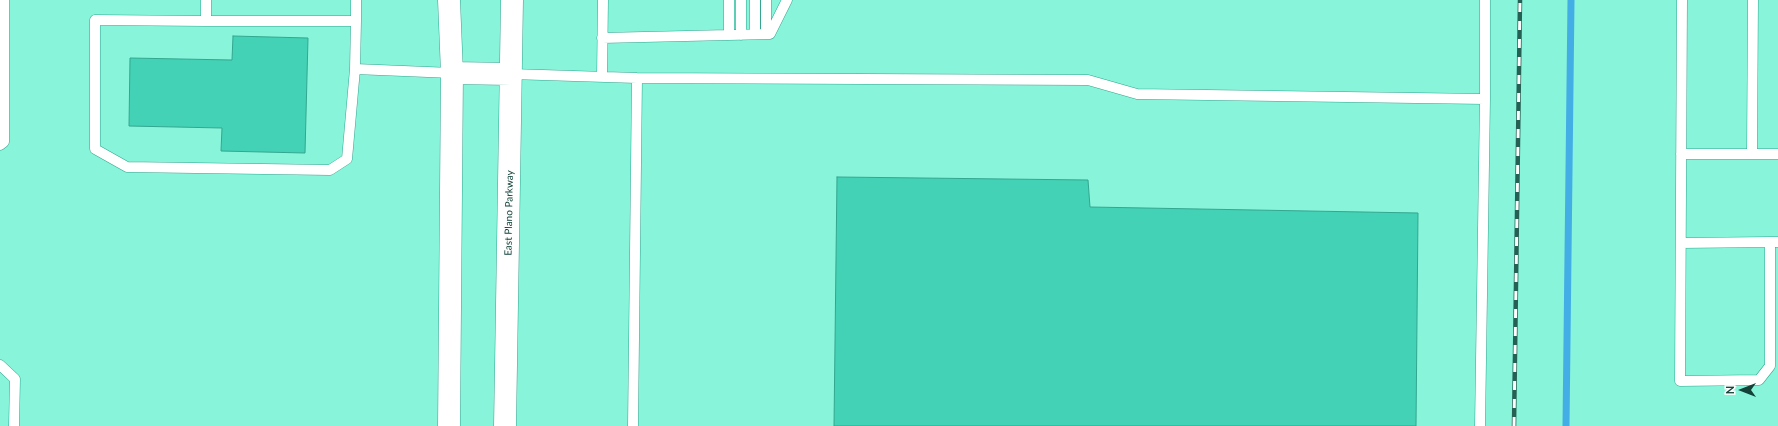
<!DOCTYPE html>
<html>
<head>
<meta charset="utf-8">
<style>
	body { margin:0 }
	#map { position:relative; width:1778px; height:426px; overflow:hidden; background:#88f4da; font-family:Lato,sans-serif }
	canvas { display:block }
	.north { position:absolute; left:1722px; top:370px; width:40px; height:40px; -webkit-text-stroke:3px #fdfdfd; paint-order:stroke; rotate:270deg; font-size:11px; font-weight:700; line-height:16px; text-align:center; color:#124238 }
	.north::after { content:''; display:block; margin:auto; width:14px; height:18px; background:#124238; clip-path:polygon(50% 0,100% 100%,50% 72%,0 100%) }
</style>
</head>
<body>
<div id="map">
<canvas width="1778" height="426"></canvas>
<div class="north">N</div>
</div>
<script>
const ctx = document.querySelector('canvas').getContext('2d');
ctx.lineJoin = 'round';
function toPath(rows) {
  const path = new Path2D();
  for (const r of rows) {
    path.moveTo(r[0], r[1]);
    for (let i = 2; i < r.length; i += 2) path.lineTo(r[i], r[i + 1]);
  }
  return path;
}
function stroke(path, color, width, dash) {
  ctx.strokeStyle = color;
  ctx.lineWidth = width;
  ctx.lineCap = dash ? 'butt' : 'round';
  ctx.setLineDash(dash || []);
  ctx.stroke(path);
}
function fillPath(path, color) {
  ctx.fillStyle = color;
  ctx.fill(path, 'evenodd');
}
function label(font, color, halo, rows, align = 'center') {
  ctx.font = font + ' Lato,sans-serif';
  ctx.lineWidth = 3;
  ctx.setLineDash([]);
  ctx.textBaseline = 'middle';
  ctx.strokeStyle = halo;
  ctx.fillStyle = color;
  for (const [text, x, y, turn = 0] of rows) {
    ctx.save();
    ctx.translate(x, y);
    ctx.rotate((+turn || 0) * Math.PI / 180);
    ctx.textAlign = isNaN(turn) ? turn : align;
    if (halo) ctx.strokeText(text, 0, 0);
    ctx.fillText(text, 0, 0);
    ctx.restore();
  }
}
const stream = toPath([
	[1566,426,1571,0]
]);
const building = toPath([
	[233,36,308,38,305,153,221,151,222,128,129,126,130,58,232,60,233,36],
	[837,177,1088,180,1090,207,1418,213,1416,426,834,426,837,177]
]);
const lane = toPath([
	[206,0,206,21,356,21,356,0],
	[729,0,729,34],
	[741,0,741,35],
	[755,0,755,34],
	[766,0,766,34],
	[1682,0,1680,381,1759,380,1770,366,1770,242,1778,242],
	[206,21,95,20,95,149,127,167,330,170,347,159,355,69],
	[356,21,355,69,452,73],
	[602,38,770,34,787,0],
	[511,74,637,78,1088,80,1137,94,1485,99,1480,426],
	[602,77,603,0],
	[1485,99,1485,0],
	[0,145,4,142,4,0],
	[1681,154,1778,154],
	[1752,154,1753,0],
	[1681,243,1770,242],
	[0,365,15,379,14,426],
	[633,426,637,78]
]);
const primary = toPath([
	[449,0,452,73,449,426],
	[452,73,511,74],
	[505,426,512,0]
]);
const rail = toPath([
	[1514,426,1520,0]
]);
const streetNames = [
	["East Plano Parkway",509,213,-89]
];
stroke(stream, '#43ade6', 7);
fillPath(building, '#43d2b5');
stroke(building, '#33a68f', 1);
stroke(lane, '#32a68f', 11);
stroke(primary, '#32a68f', 23);
stroke(lane, '#fff', 10);
stroke(primary, '#fff', 22);
stroke(rail, '#266054', 4.5);
stroke(rail, '#fdfdfd', 3, [9]);
label('10px', '#124238', '#fdfdfd', streetNames);
</script>
</body>
</html>
